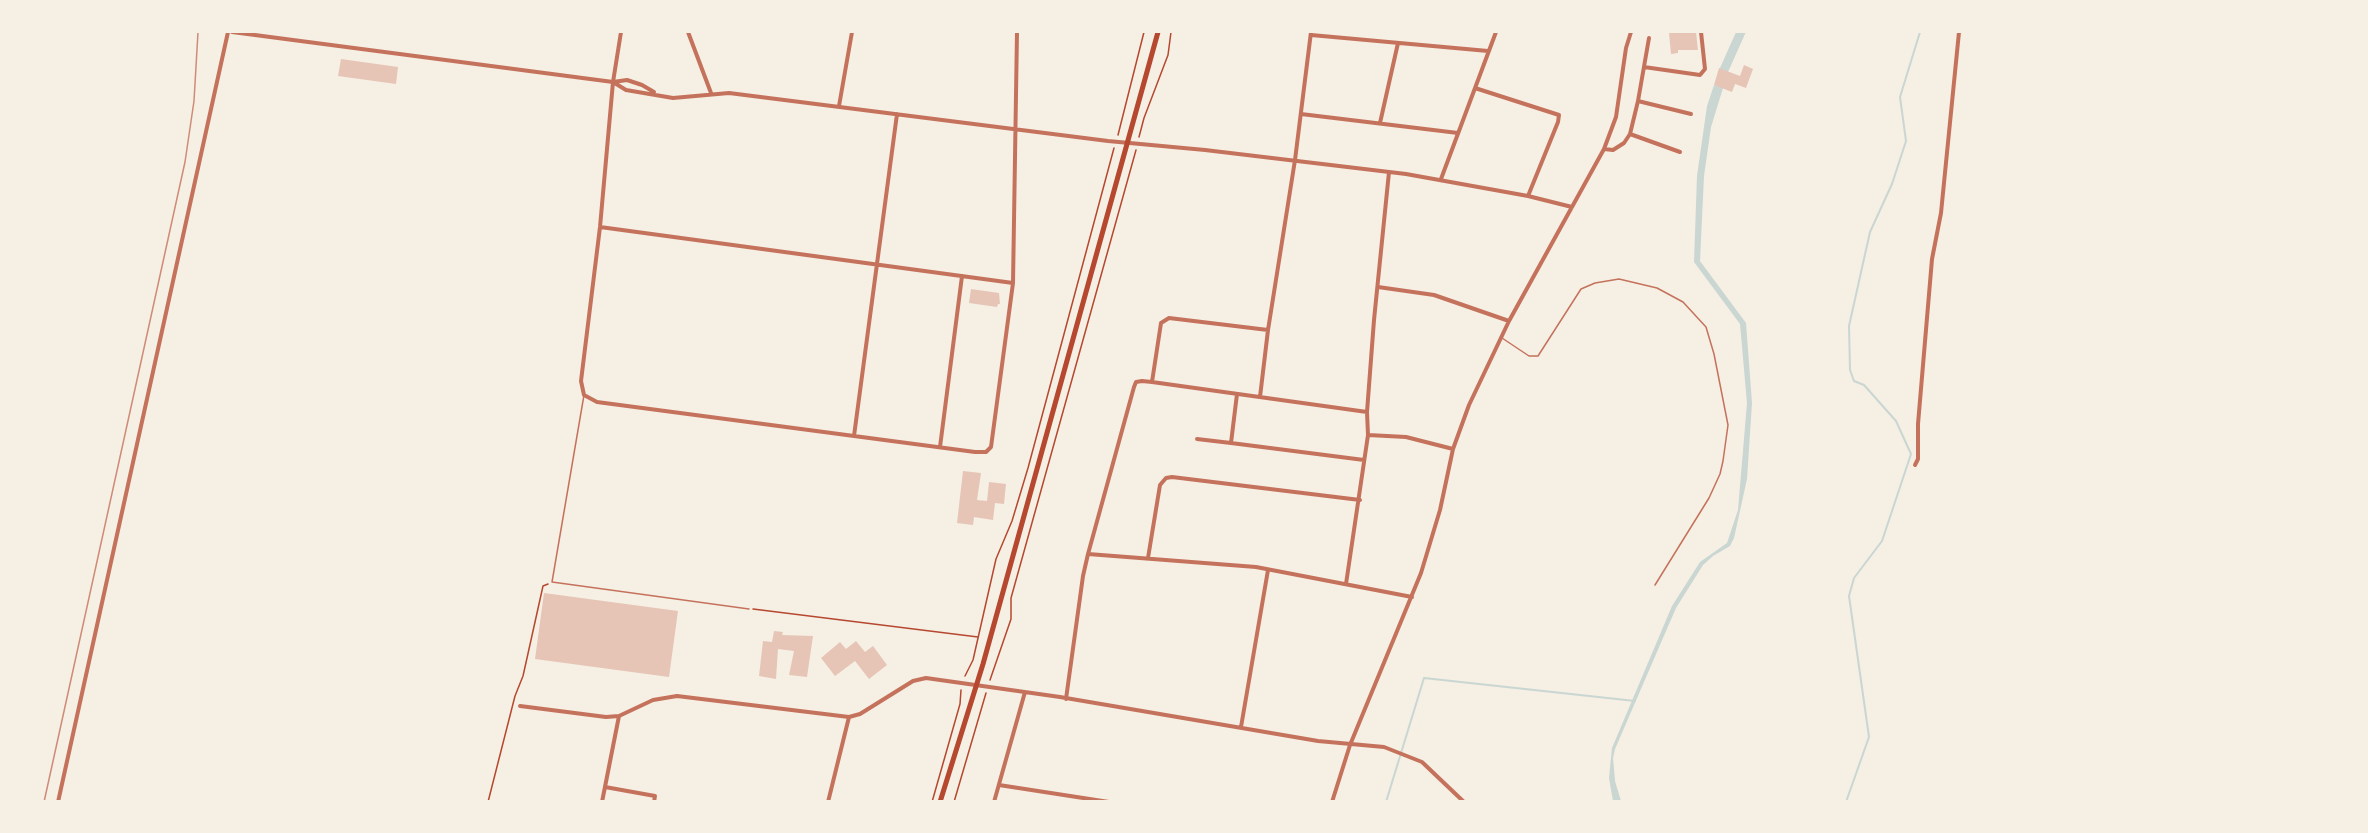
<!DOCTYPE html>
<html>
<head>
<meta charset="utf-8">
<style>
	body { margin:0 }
	#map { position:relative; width:2368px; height:833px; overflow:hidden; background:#f6efe4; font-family:"Nunito Sans",sans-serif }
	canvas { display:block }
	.frame { position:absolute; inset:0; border:33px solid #f6efe4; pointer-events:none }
</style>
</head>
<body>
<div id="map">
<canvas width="2368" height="833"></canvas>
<div class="frame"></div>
</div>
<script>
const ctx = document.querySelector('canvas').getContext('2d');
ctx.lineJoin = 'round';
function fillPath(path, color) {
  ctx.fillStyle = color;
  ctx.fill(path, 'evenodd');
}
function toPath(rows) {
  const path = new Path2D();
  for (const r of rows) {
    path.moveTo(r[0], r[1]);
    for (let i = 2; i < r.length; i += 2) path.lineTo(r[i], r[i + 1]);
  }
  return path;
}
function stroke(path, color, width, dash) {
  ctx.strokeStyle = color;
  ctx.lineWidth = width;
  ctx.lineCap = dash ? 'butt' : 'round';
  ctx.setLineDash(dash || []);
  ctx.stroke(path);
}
const water = toPath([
	[1714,85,1723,88,1711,127,1704,176,1700,261,1746,323,1752,403,1747,479,1734,538,1730,546,1713,556,1703,565,1676,608,1615,749,1613,758,1615,781,1621,801,1613,801,1609,778,1612,748,1672,606,1700,562,1727,543,1738,510,1747,403,1740,324,1694,262,1697,176,1707,106]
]);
const stream = toPath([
	[1386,802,1424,678,1635,701],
	[1846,802,1869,737,1849,596,1854,578,1882,541,1911,454,1896,421,1864,385,1854,381,1850,370,1849,326,1870,232,1892,184,1906,141,1900,97,1920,32]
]);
const canal = toPath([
	[1724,70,1741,32]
]);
const building = toPath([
	[1696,32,1698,50,1678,50,1678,53,1671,54,1669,33],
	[341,59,398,67,396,84,338,76],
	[1744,65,1753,69,1746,88,1735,84,1732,92,1714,85,1719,68,1740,76],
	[971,289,999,293,1000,304,998,304,997,307,969,303],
	[963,471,981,473,977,500,987,501,989,482,1006,484,1004,504,995,503,993,520,974,517,973,525,957,523],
	[544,593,678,611,669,677,535,659],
	[774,631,783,632,782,635,813,636,807,677,789,675,794,651,778,649,776,679,759,676,763,641,772,642],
	[856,641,865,652,873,646,887,665,869,679,855,661,835,676,821,658,840,642,846,649]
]);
const path = toPath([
	[32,32,42,32],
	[1118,135,1144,32],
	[1139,137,1144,118,1168,55,1171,32],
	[753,609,978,637],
	[965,676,973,660,996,559,1012,521,1028,468,1114,148],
	[990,680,1011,619,1011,598,1136,150],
	[488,802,515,696,523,676,543,586,548,584],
	[932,802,960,704,961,690],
	[954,802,986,693]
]);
const service = toPath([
	[1502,338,1529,356,1538,356,1581,289,1595,283,1619,279,1657,288,1683,302,1706,327,1714,354,1728,425,1723,461,1720,474,1709,498,1655,585],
	[584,395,552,582,749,609]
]);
const minor = toPath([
	[232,32,613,82,627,80,642,85,654,92],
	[621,32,613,82,600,227,581,381,584,395,597,402,975,452,986,452,991,447,1013,283,1017,32],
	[688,32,711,93],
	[1311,35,1488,51],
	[1644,67,1700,75,1705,69,1701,32],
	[613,82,626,90,673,98,729,93,1108,141,1205,150,1406,174,1528,196,1572,207],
	[1475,88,1559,115,1558,122,1528,196],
	[1638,101,1691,114],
	[839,106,852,32],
	[1301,114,1458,133],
	[1380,123,1398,43],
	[1630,134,1680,152],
	[1604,149,1613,150,1624,143,1630,134,1638,101,1649,38],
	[1441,179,1496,32],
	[600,227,1013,283],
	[1378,287,1434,295,1509,321],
	[1152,382,1367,412],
	[1237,394,1231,443,1364,460],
	[1260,397,1268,330,1295,160,1311,32],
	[1368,435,1406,437,1453,449],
	[854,436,897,114],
	[1197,439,1231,443],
	[940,447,962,276],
	[1915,465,1918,459,1918,424,1932,259,1941,213,1959,32],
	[1088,554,1256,567,1412,597],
	[1148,558,1160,485,1166,478,1172,477,1360,500],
	[1346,584,1368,435,1367,412,1374,320,1389,172],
	[1066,699,1083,576,1088,554,1134,387,1136,382,1142,381,1152,382,1161,323,1169,318,1268,330],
	[520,706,606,717,619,716,653,700,677,696,849,717,860,714,913,681,926,678,1060,697,1318,741,1384,747,1422,762,1464,802],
	[1241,727,1268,570],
	[999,785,1109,802],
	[605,787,655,796,654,802],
	[58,802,228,32],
	[602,802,619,716],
	[828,802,849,717],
	[994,802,1025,692],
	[1332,802,1350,745,1421,573,1440,510,1453,449,1469,405,1509,321,1604,149,1616,117,1626,48,1631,32]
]);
const secondary = toPath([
	[940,802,983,664,1158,32]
]);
const tram = toPath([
	[44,802,185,162,194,101,198,32]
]);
fillPath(water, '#c9d6d2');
stroke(stream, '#c9d6d2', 2);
stroke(canal, '#c9d6d2', 9);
fillPath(building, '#e6c5b7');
stroke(path, '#b5482f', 1.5);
stroke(service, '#c5725c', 1.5);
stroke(minor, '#c5725c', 4);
stroke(secondary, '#b5482f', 5);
stroke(tram, '#cf8b77', 1.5);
</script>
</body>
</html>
